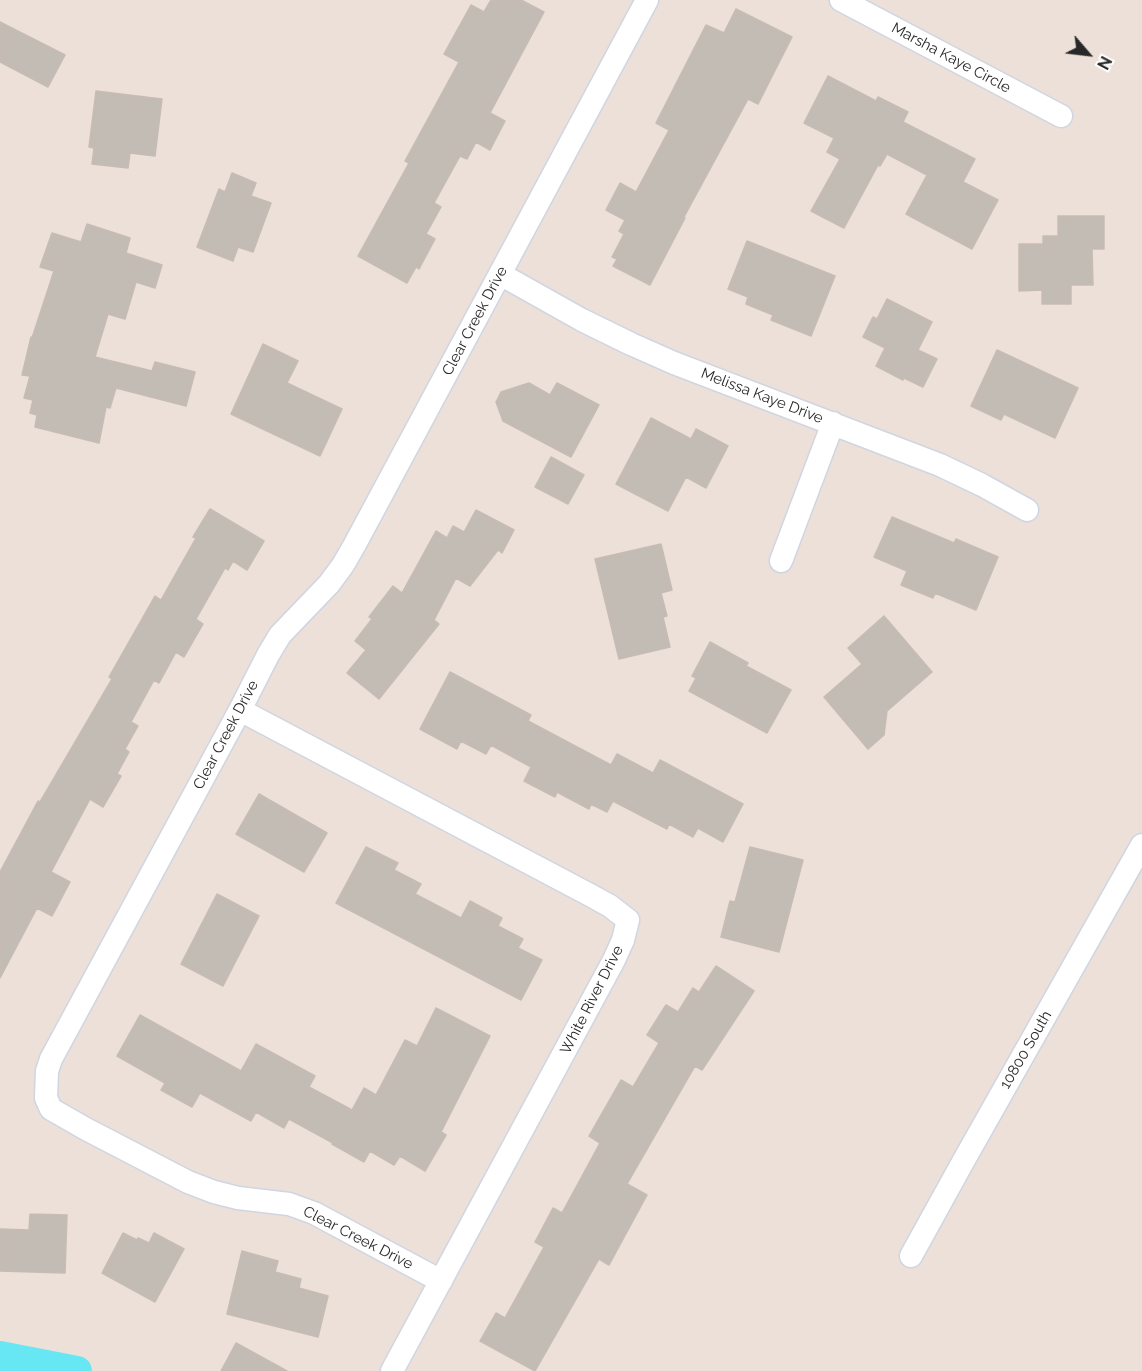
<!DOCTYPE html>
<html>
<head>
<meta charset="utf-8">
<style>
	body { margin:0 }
	#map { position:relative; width:1142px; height:1371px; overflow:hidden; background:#ece0d9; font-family:Raleway,sans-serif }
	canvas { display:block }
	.north { position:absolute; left:1058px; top:24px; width:60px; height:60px; -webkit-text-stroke:4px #fff; paint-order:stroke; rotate:118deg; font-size:16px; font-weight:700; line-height:24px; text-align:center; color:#282828 }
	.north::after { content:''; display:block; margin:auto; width:21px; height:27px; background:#282828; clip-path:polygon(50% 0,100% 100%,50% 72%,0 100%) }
</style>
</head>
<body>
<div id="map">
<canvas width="1142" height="1371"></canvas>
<div class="north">N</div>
</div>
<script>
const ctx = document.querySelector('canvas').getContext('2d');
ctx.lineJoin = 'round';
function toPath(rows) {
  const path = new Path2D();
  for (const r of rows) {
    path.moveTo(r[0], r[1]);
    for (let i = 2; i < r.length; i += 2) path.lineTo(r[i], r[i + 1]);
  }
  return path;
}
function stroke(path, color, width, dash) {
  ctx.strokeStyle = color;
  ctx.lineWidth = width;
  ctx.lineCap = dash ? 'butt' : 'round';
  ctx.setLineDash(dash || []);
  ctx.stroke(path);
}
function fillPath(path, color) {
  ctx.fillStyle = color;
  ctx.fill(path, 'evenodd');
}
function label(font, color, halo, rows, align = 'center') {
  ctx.font = font + ' Raleway,sans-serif';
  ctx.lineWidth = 4.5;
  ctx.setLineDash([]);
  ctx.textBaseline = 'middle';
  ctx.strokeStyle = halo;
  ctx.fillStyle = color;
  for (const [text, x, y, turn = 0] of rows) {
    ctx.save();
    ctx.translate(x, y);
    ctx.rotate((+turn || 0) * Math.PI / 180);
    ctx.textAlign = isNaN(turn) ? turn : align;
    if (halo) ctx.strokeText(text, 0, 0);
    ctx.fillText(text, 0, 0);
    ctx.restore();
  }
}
const canal = toPath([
	[0,1356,77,1371]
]);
const building = toPath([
	[491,0,521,0,544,12,490,113,505,121,490,150,476,142,467,159,460,156,434,203,441,207,426,234,435,239,419,269,416,267,407,283,358,256,409,163,405,161,459,62,444,54,471,5,484,12,491,0],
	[736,9,792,37,758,104,748,99,684,217,685,218,650,285,613,266,617,259,612,257,624,234,619,231,625,220,606,210,620,183,636,192,669,130,656,123,706,25,724,33,736,9],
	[0,22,65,55,48,87,0,62,0,22],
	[828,76,876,101,878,97,908,112,903,122,975,159,963,182,998,200,972,249,906,214,927,175,887,154,880,166,878,165,844,228,811,211,840,159,827,152,834,138,804,123,828,76],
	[96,91,162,99,155,156,130,153,128,168,92,164,94,148,89,147,96,91],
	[232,173,256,183,251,196,271,203,253,252,238,247,233,261,197,247,219,189,225,192,232,173],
	[1058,216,1104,216,1104,249,1092,249,1093,285,1071,285,1071,304,1042,304,1042,290,1019,291,1019,244,1043,244,1043,236,1058,236,1058,216],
	[87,224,130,238,126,253,162,265,155,288,136,282,125,319,108,314,95,357,152,371,155,362,195,372,186,406,116,388,110,408,106,407,99,443,35,427,37,415,30,413,33,400,24,398,30,376,22,375,31,337,32,338,54,271,40,267,52,233,81,242,87,224],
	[747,241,835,276,811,336,771,320,773,315,746,304,748,297,728,289,747,241],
	[887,299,932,322,918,350,937,359,923,387,904,378,903,380,876,366,885,348,863,337,873,317,877,319,887,299],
	[263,344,298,361,287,383,342,409,320,456,231,414,263,344],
	[997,350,1078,388,1055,438,1004,414,1001,420,971,406,997,350],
	[529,383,550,395,557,383,599,405,571,457,503,421,496,402,501,392,529,383],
	[651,418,691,439,696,429,728,446,706,488,686,477,668,511,616,484,651,418],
	[551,457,584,475,568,504,535,487,551,457],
	[210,509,264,541,247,570,233,561,228,570,225,568,196,619,203,624,184,657,176,652,159,683,154,680,131,722,138,726,125,749,129,752,117,774,121,776,103,807,90,799,51,872,70,882,52,916,37,908,0,978,0,872,38,801,40,802,112,679,109,677,155,596,161,600,196,538,193,537,210,509],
	[476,510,514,530,502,553,498,550,470,586,456,578,434,620,439,624,379,699,347,673,366,650,355,641,372,619,369,617,393,586,402,593,436,531,447,538,453,526,464,532,476,510],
	[892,517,954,543,956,539,998,557,976,610,935,593,933,598,901,585,907,571,874,557,892,517],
	[661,544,672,590,661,593,667,616,663,617,670,647,619,659,595,559,661,544],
	[884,616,932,672,887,711,884,735,868,749,824,697,862,664,848,648,884,616],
	[710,642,748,663,746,666,791,690,767,733,689,691,696,678,692,676,710,642],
	[450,672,531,715,528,721,611,765,617,754,653,773,660,760,743,804,723,842,698,828,693,837,669,824,667,829,613,801,607,812,591,804,589,809,557,792,555,797,524,781,531,767,491,745,486,754,461,741,457,749,420,729,450,672],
	[259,794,327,833,304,872,236,834,259,794],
	[366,847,398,863,394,870,421,884,415,894,461,918,470,901,502,918,498,926,523,939,518,948,542,960,521,1000,336,903,366,847],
	[750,847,803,860,779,952,721,937,730,901,735,902,750,847],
	[217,894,259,916,223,986,181,964,217,894],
	[716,966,754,991,702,1070,695,1066,627,1184,647,1195,609,1265,599,1259,535,1371,480,1341,496,1313,505,1318,544,1247,535,1242,553,1208,562,1213,600,1143,589,1136,621,1080,633,1087,659,1043,647,1035,666,1005,678,1012,693,988,699,992,716,966],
	[436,1008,490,1036,441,1132,446,1135,425,1171,400,1156,394,1165,370,1151,364,1162,332,1144,333,1143,289,1119,284,1128,256,1112,251,1121,200,1093,192,1107,161,1090,165,1083,117,1056,140,1015,241,1071,256,1044,315,1076,309,1087,352,1110,364,1088,376,1095,405,1040,417,1046,436,1008],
	[30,1214,67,1215,65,1273,0,1271,0,1229,29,1230,30,1214],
	[123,1233,137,1240,138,1238,149,1243,154,1233,184,1249,155,1302,102,1273,123,1233],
	[242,1251,278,1261,275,1272,301,1279,299,1288,328,1296,318,1337,227,1314,242,1251],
	[236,1343,287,1371,221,1371,236,1343]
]);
const minor = toPath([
	[841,0,1061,116],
	[500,274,582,320,631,344,674,363,940,465,982,485,1027,510],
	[781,561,833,423],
	[240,710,590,895,610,906,628,920,623,940,614,960,392,1371],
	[911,1256,964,1160,1142,845],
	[441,1281,314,1213,289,1204,238,1198,214,1192,188,1182,86,1129,51,1109,46,1098,47,1071,51,1059,240,710,268,655,280,635,329,584,343,565,354,546,647,0]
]);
const streetNames = [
	["Marsha Kaye Circle",951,58,28],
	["Clear Creek Drive",475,321,-62],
	["Melissa Kaye Drive",762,396,21],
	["Clear Creek Drive",226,735,-62],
	["White River Drive",592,1000,-63],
	["10800 South",1026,1050,-60],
	["Clear Creek Drive",358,1238,27]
];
stroke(canal, '#67e7f3', 30);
fillPath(building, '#c3bcb5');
stroke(building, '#c7bcb3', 1.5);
stroke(minor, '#cfd6e2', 25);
stroke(minor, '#fff', 22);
label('15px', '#282828', '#fff', streetNames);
</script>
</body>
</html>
